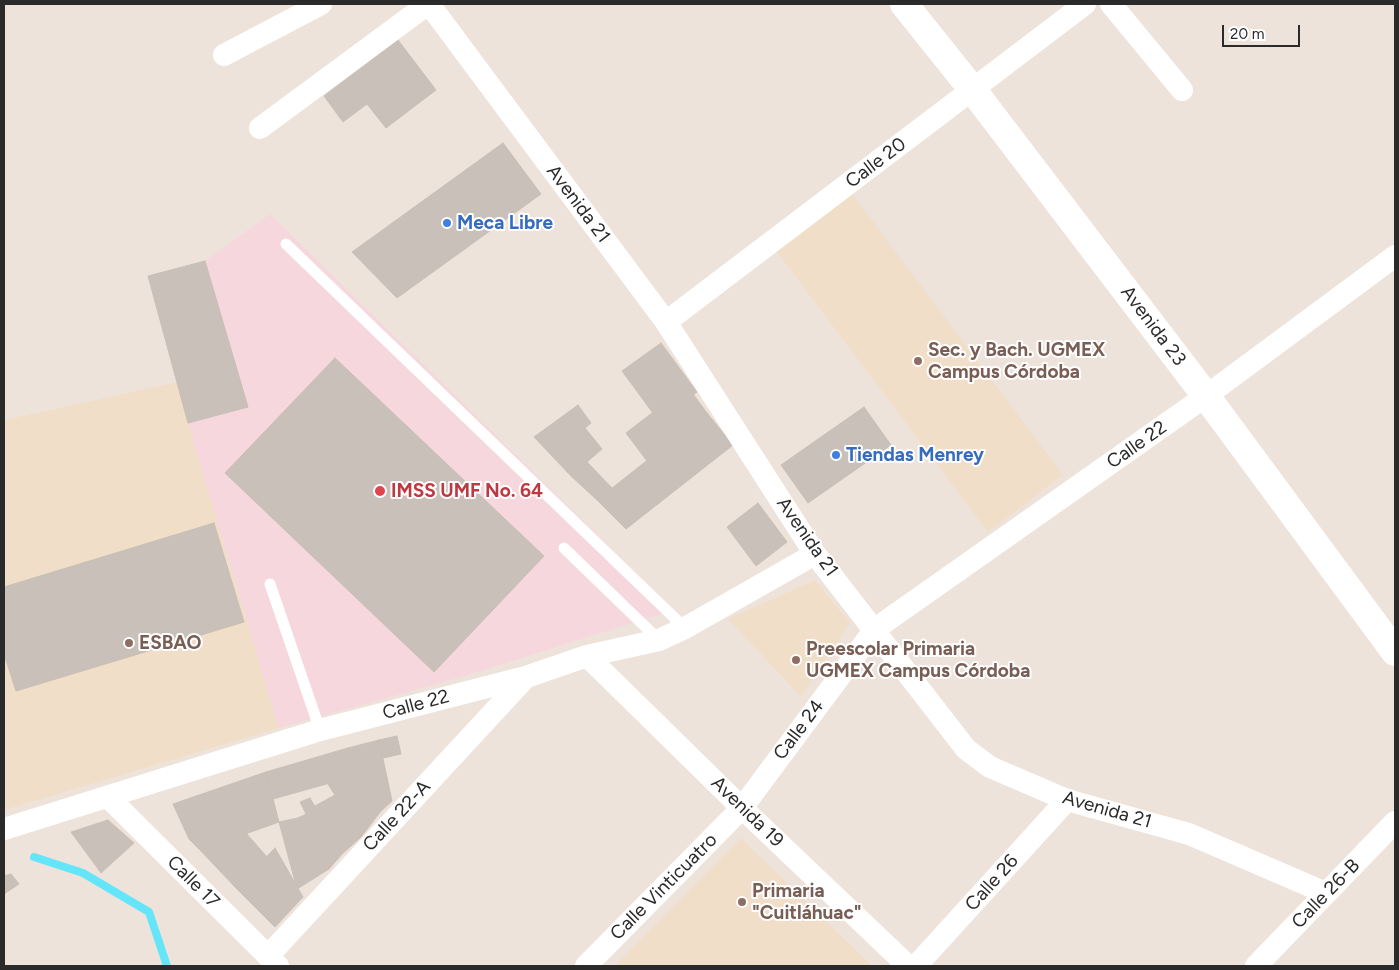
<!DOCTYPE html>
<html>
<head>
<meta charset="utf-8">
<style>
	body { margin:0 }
	#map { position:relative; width:1399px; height:970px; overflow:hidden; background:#eee3db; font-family:Figtree,sans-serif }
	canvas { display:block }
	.frame { position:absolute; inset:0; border:5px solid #2a2a2a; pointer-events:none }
	.scale { position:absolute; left:1222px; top:25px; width:78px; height:22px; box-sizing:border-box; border:2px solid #2a2a2a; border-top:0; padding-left:6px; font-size:15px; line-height:18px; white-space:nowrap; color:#2a2a2a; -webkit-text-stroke:4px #fff; paint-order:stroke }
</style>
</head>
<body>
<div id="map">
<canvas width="1399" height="970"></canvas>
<div class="frame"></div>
<div class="scale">20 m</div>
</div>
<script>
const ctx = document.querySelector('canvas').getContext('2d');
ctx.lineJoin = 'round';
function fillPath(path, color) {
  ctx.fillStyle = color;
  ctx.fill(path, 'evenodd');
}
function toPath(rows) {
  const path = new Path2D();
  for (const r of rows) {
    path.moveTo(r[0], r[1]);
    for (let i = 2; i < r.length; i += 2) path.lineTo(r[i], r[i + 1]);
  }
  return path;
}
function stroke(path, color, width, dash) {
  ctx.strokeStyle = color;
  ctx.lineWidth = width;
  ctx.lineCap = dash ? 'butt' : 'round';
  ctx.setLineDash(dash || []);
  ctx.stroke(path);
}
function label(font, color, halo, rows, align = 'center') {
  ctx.font = font + ' Figtree,sans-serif';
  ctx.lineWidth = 4;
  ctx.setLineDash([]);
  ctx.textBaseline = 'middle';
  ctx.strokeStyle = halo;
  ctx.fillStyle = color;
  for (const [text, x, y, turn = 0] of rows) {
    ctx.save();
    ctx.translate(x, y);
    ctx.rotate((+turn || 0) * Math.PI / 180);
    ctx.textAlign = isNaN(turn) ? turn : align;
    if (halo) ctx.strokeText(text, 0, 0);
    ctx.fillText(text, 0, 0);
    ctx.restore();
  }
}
const education = toPath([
	[849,190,1063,475,988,532,773,247],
	[178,382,228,559,279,728,4,810,4,420],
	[815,580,850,623,801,697,728,619],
	[741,838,872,966,615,966]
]);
const medical = toPath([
	[270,214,674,610,458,678,279,728,188,423,148,276,205,261]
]);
const stream = toPath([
	[34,857,83,873,149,912,167,966]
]);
const building = toPath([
	[398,40,436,90,386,128,367,104,343,122,324,96,398,40],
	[503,143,541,194,397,298,352,252,503,143],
	[205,261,248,407,188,423,148,276,205,261],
	[661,343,697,392,658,420,622,371,661,343],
	[335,358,544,556,434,672,225,473,335,358],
	[693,394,707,413,672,440,658,420,693,394],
	[578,405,591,423,585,428,602,449,571,476,534,437,578,405],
	[864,407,891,445,808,503,781,465,864,407],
	[652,413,672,440,647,461,626,433,652,413],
	[707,413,733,445,626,529,597,500,707,413],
	[587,462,612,488,597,500,571,476,587,462],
	[758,503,787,542,756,566,727,527,758,503],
	[214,523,244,622,16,691,4,654,4,587,214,523],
	[397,736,401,754,383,758,379,740,397,736],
	[379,740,392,801,381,811,355,776,348,748,379,740],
	[348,748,355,776,273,799,266,772,348,748],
	[266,772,279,822,200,850,189,839,173,804,266,772],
	[355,776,381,811,361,837,328,784,355,776],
	[335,795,361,837,342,854,315,806,335,795],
	[310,798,342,854,329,869,298,818,306,814,300,802,310,798],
	[298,818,329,869,297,889,279,822,298,818],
	[108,820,134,843,101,873,71,832,108,820],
	[246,833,267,857,236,888,200,850,246,833],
	[275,848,303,897,275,927,236,888,275,848],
	[11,874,19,884,4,894,4,876,11,874]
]);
const lane = toPath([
	[286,244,685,628],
	[564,548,659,640],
	[270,584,320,730]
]);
const street = toPath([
	[429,4,666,322,815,554,966,749,990,767,1067,800,1189,834,1326,893],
	[1111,4,1182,90],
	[224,55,321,4],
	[260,128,428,4],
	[666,322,1085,4],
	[587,656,742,808,908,966],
	[108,797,278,966],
	[4,829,320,730,526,677,587,656,659,640,685,628,815,554],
	[268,956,526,677],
	[586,966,742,808,875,629,1206,396,1395,256],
	[916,966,1067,800],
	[1256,966,1395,822]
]);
const secondary = toPath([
	[904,4,972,89,1206,396,1395,652]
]);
const markers = [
	[447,223,5,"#3f7fe0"],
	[918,361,5,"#8d6e63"],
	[836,455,5,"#3f7fe0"],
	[380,491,6,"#e0444e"],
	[129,643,5,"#8d6e63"],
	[796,660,5,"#8d6e63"],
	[742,902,5,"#8d6e63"]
];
const streetNames = [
	["Calle 20",876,163,-37],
	["Avenida 21",578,204,53],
	["Avenida 23",1153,326,53],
	["Calle 22",1137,445,-35],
	["Avenida 21",807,537,55],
	["Calle 22",416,705,-15],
	["Calle 24",799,730,-53],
	["Avenida 21",1107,810,16],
	["Avenida 19",747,812,44],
	["Calle 22-A",397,816,-47],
	["Calle 17",193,882,45],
	["Calle 26",992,883,-48],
	["Calle Vinticuatro",664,887,-45],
	["Calle 26-B",1326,894,-46]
];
const shopNames = [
	["Meca Libre",457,223],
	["Tiendas Menrey",846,455]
];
const educationNames = [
	["Sec. y Bach. UGMEX",928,350],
	["Campus Córdoba",928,372],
	["ESBAO",139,643],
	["Preescolar Primaria",806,649],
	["UGMEX Campus Córdoba",806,671],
	["Primaria",752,891],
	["\"Cuitláhuac\"",752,913]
];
const healthNames = [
	["IMSS UMF No. 64",391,491]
];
fillPath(education, '#f1dec8');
fillPath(medical, '#f5d7dd');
stroke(stream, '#64e5f9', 8);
fillPath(building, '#c9c0ba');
stroke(building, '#c9bfb4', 1);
stroke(lane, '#fff', 11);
stroke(street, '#fff', 22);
stroke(secondary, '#fff', 28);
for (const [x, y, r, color] of markers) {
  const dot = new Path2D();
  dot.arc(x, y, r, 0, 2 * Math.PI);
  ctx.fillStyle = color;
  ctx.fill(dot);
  stroke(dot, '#fff', 2);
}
label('19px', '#2a2a2a', '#fff', streetNames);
label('bold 19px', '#366cbe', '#fff', shopNames, 'left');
label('bold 19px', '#785e54', '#fff', educationNames, 'left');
label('bold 19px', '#be3a42', '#fff', healthNames, 'left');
</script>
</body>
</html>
